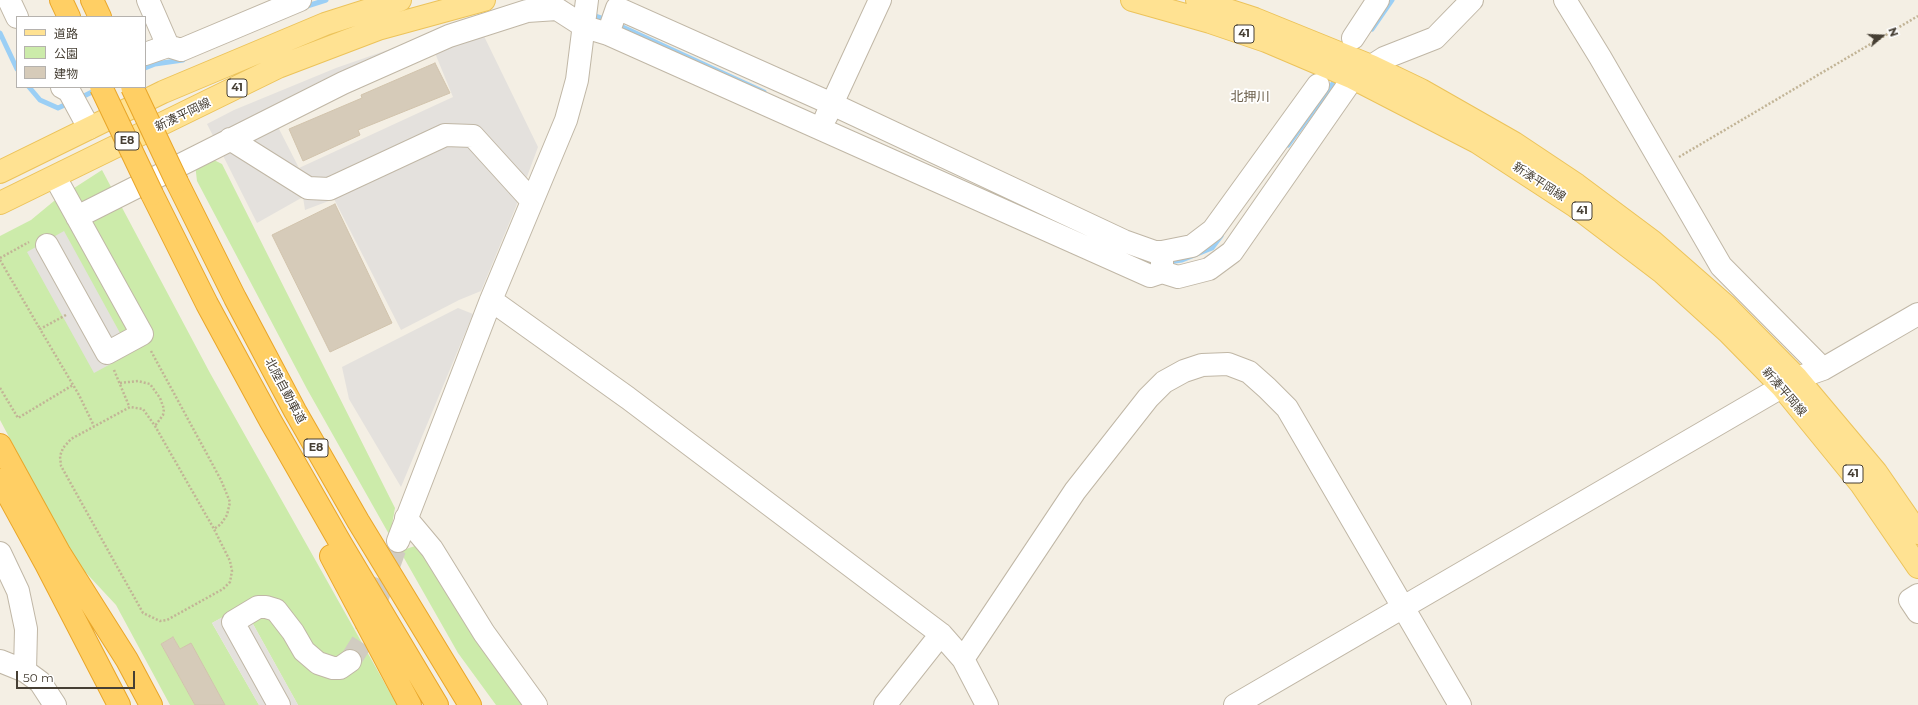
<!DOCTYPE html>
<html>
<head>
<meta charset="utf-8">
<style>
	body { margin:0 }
	#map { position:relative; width:1918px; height:705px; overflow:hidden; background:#f4efe4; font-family:Montserrat,"Noto Sans JP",sans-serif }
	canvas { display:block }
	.legend { position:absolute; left:16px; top:16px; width:130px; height:72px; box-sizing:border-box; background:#fff; border:1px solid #b5b2ae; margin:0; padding:5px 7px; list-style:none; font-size:12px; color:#463f34 }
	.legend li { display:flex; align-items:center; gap:8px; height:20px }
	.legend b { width:20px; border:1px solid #b5b2ae }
	.north { position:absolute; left:1862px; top:16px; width:40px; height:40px; -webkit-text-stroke:3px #fff; paint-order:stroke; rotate:71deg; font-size:11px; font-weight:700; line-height:16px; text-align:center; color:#463f34 }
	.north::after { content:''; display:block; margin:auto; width:14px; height:18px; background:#463f34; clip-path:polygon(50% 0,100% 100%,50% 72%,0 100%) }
	.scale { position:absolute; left:16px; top:671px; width:119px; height:18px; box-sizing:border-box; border:2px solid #463f34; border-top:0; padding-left:5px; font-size:12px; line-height:14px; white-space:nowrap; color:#463f34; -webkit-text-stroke:3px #fff; paint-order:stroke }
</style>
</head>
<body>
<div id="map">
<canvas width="1918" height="705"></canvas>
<ul class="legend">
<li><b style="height:5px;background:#ffe292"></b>道路</li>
<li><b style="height:11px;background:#ccebaa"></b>公園</li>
<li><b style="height:11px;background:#d6cbb9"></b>建物</li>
</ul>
<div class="north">N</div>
<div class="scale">50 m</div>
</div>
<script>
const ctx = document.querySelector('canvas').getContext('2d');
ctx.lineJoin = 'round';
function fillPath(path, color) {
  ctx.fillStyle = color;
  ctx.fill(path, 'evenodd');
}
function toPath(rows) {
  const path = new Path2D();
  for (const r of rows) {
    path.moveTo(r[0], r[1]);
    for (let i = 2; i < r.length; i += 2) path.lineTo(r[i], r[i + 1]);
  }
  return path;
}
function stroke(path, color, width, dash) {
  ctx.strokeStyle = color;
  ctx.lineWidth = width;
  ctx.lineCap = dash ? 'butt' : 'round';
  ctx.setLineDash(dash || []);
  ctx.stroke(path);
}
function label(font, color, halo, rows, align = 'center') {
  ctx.font = font + ' Montserrat,"Noto Sans JP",sans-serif';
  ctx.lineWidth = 3.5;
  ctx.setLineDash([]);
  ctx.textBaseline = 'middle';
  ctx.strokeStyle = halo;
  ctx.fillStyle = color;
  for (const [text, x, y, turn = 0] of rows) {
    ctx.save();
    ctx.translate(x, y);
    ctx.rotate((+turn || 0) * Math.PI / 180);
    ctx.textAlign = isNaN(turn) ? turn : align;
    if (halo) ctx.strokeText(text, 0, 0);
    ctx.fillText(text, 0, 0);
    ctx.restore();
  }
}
const green = toPath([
	[212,159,222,164,395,508,390,536,307,389,197,181,195,164],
	[102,170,210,373,397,705,298,705,243,606,212,623,259,705,225,705,191,644,180,649,173,637,161,644,195,705,170,705,116,605,75,561,0,420,0,236,31,220,54,201],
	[418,545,468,628,522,705,496,705,458,653,400,551]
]);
const parking = toPath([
	[481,30,538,147,515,209,481,291,459,300,401,330,334,199,305,210,303,197,257,223,207,124,234,110,336,68,422,38,426,57,278,127,299,168,453,97,428,36],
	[64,231,131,353,94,373,27,252],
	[458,308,473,314,401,487,349,399,342,367],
	[243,606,298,705,259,705,212,623]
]);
const stream = toPath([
	[304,7,326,0],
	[590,14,607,20],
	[616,24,764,92],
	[1372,29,1392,0],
	[0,33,17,69],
	[145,68,155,64,183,60],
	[29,87,40,100,58,108,69,103],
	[78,99,96,90],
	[1288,145,1337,78],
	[1168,262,1182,260,1212,248,1221,236]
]);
const building = toPath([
	[435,63,450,93,358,130,360,135,303,161,289,129,362,98,361,95,435,63],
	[335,204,392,323,330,352,272,235,335,204],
	[173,637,180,649,191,643,225,705,195,705,161,644,173,637]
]);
const minorTunnel = toPath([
	[350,661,362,642,398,541]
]);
const path = toPath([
	[1679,157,1918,16],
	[0,258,29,242],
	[0,260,40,329],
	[66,315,40,329,79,395,94,426],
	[151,351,221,480,230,502,227,515,221,524,214,529,230,561,232,571,230,582,223,589,167,620,160,621,143,613,61,466,60,456,63,448,71,439,130,407,143,409,155,426,214,529],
	[114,370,129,406],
	[120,383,138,381,150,384,160,398,164,409,163,415,155,426],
	[0,388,18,418,73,385]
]);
const minor = toPath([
	[9,0,17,17],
	[148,0,168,46,181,50,300,0],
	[1565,0,1600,57,1721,266,1823,369],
	[608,34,617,8,832,104,1124,241,1155,252,1162,252,1162,272],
	[1353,38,1378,0],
	[145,54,168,46],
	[62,87,69,91,89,128],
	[826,117,880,0],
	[230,139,308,188,329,189,445,135,473,136,532,201],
	[77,217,343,83,449,36,527,11,557,9,585,27,608,34,1150,276,1162,272,1178,277,1209,269,1232,252,1353,78,1384,58,1435,38,1472,0],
	[47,245,107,353,142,334,55,177],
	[1162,252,1192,246,1213,230,1318,85],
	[491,300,628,398,941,634,963,659,987,705],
	[406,518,432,549,484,633,536,705],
	[398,541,491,300,566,120,577,80,587,0],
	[0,553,18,591,26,629,25,671],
	[1918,595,1910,600,1918,612],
	[963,659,1075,491,1148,398,1164,382,1184,371,1202,365,1228,364,1249,372,1267,388,1287,408,1460,705],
	[0,661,25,671,40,682,55,705],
	[279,705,233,622,258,607,266,607,276,610,293,632,304,651,318,663,333,668,340,668,350,661],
	[885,705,941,634],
	[1235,705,1797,378,1823,369,1918,314]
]);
const major = toPath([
	[1132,0,1210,22,1266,41,1353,78,1477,142,1575,206,1663,273,1728,332,1782,387,1861,484,1918,567],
	[1197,0,1255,19,1371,66,1421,90,1514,143,1577,185,1652,241,1725,305,1797,378,1876,472,1918,533],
	[0,172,163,92,325,24,400,0],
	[0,203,278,67,378,29,484,0]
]);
const highway = toPath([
	[61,0,69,17],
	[92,0,100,17],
	[177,182,235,298,295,411,358,521,470,705],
	[152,194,207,304,270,420,341,544,437,705],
	[0,445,60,554,127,660,151,705],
	[0,480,46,564,119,705],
	[331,556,410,705]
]);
const highwayBridge = toPath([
	[101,87,152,194],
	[132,87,177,182]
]);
const shields = [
	[1244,34,20],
	[237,88,20],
	[127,141,24],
	[1582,211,20],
	[316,448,24],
	[1853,474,20]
];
const shieldNames = [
	["41",1244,34],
	["41",237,88],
	["E8",127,141],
	["41",1582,211],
	["E8",316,448],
	["41",1853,474]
];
const streetNames = [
	["新湊平岡線",183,115,-26],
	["新湊平岡線",1539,182,33],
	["北陸自動車道",285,391,62],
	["新湊平岡線",1784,392,49]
];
const neighbourhoodNames = [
	["北押川",1250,97]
];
fillPath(green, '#ccebaa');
fillPath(parking, '#e4e1dd');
stroke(stream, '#9bcff5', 5);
fillPath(building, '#d6cbb9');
stroke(building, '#d1c3ac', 1);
stroke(minorTunnel, '#d1ccc1', 22, [22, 11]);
stroke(minor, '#c0b7a6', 24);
stroke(major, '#ecc35a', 24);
stroke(highway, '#e9a629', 24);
stroke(path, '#c2b496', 2.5, [2, 2]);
stroke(minor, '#fff', 22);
stroke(major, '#ffe292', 22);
stroke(highway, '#ffcf64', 22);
stroke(highwayBridge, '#e9a629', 24, []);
stroke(highwayBridge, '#ffcf64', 22);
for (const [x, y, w] of shields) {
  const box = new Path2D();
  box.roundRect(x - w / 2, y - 9, w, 18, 3);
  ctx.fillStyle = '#fff';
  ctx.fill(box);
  stroke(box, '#463f34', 1);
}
label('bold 11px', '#463f34', null, shieldNames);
label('12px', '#463f34', '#fff', streetNames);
label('13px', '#6a5e4a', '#fff', neighbourhoodNames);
</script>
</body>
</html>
